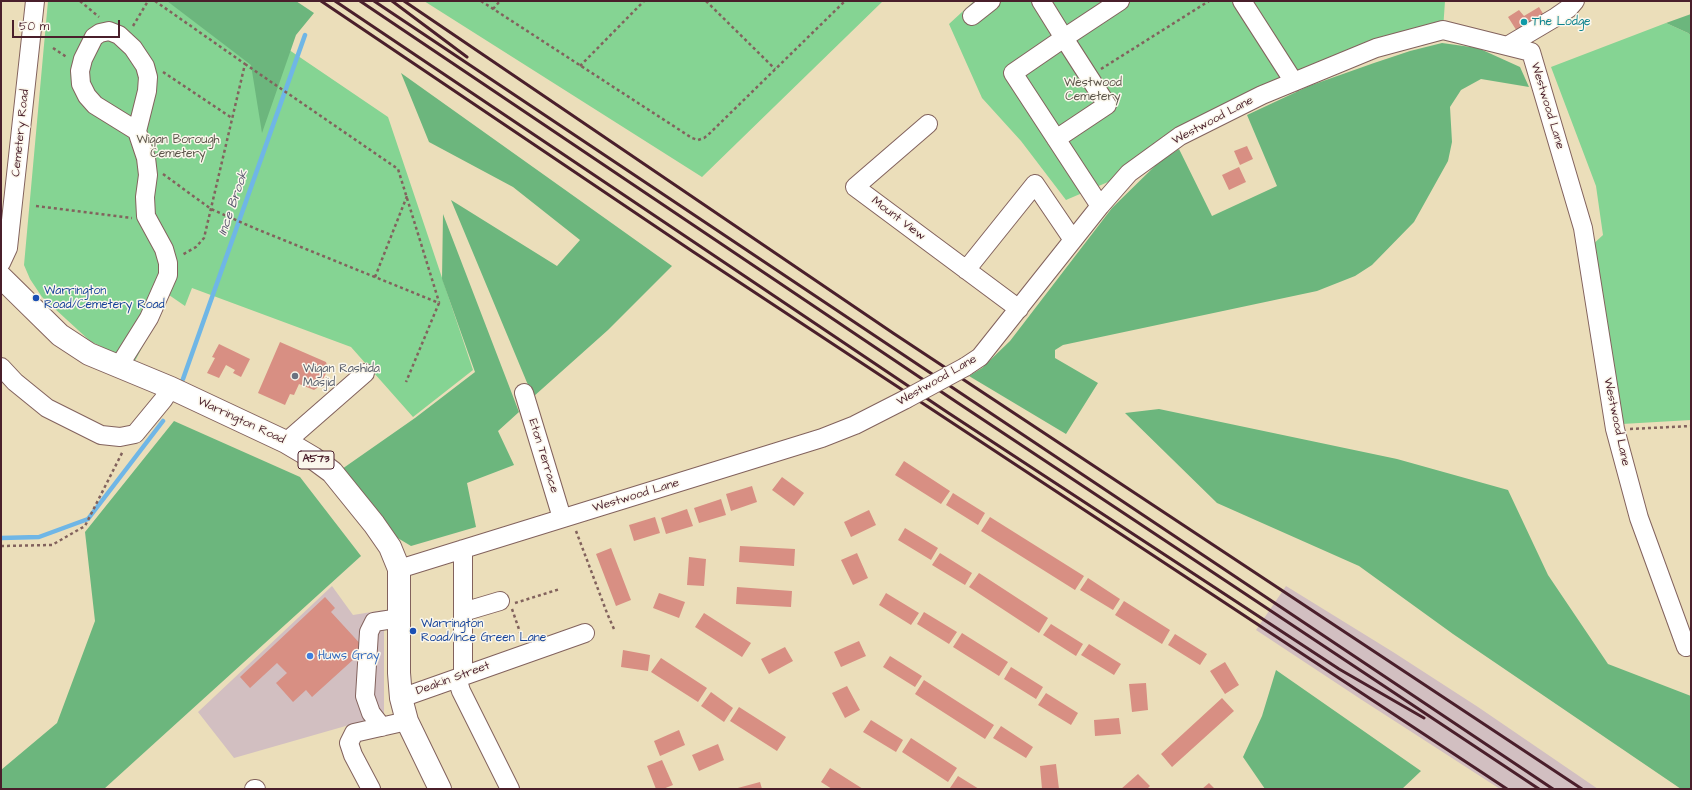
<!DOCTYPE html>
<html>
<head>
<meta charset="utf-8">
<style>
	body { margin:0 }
	#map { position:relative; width:1692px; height:790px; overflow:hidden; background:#ebdeba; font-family:"Architects Daughter",sans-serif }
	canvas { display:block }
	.frame { position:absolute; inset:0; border:2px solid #4a1f2b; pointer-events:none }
	.scale { position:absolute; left:12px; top:20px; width:108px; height:18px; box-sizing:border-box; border:2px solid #4a1f2b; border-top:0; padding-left:5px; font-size:12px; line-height:14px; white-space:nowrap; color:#4a1f2b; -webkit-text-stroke:3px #fbf7ec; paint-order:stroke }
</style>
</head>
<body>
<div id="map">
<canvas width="1692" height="790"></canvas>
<div class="frame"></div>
<div class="scale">50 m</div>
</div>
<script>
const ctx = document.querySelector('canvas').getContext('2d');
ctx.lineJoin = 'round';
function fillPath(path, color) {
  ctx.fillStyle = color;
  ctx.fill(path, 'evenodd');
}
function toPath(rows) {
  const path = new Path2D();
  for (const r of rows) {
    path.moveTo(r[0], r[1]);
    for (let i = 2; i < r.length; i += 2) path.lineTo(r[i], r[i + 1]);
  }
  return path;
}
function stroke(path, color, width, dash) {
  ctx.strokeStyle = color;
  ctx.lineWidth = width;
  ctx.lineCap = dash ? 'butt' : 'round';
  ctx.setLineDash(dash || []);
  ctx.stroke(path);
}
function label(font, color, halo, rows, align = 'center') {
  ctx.font = font + ' "Architects Daughter",sans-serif';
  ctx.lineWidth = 3;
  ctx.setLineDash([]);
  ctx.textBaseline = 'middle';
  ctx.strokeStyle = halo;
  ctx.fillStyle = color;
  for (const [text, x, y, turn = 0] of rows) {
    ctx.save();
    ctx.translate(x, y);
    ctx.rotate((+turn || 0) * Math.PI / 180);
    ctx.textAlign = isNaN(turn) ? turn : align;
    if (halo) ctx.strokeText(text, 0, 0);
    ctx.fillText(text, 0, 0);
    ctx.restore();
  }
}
const industrial = toPath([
	[332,586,353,615,384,610,384,715,234,758,198,712],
	[1286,586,1393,652,1478,707,1598,789,1500,789,1362,700,1256,630]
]);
const green = toPath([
	[48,1,217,1,388,117,473,370,413,417,351,347,192,288,185,306,169,295,134,363,90,341,42,297,30,279,24,265],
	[424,1,883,1,702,177],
	[974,1,1445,1,1443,30,1262,95,1129,173,1066,200,1021,141,982,98,949,24],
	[1666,23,1688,33,1691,36,1691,420,1622,424,1596,278,1598,266,1590,247,1603,235,1596,186,1551,67]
]);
const forest = toPath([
	[167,1,296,1,314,13,296,35,262,133,251,65],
	[1691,14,1691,36,1688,33,1666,23],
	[1442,43,1478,48,1520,67,1529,87,1481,79,1461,90,1450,107,1452,142,1448,161,1414,222,1372,265,1355,276,1317,291,1063,345,1055,350,1055,358,1098,383,1066,434,969,376,982,368,1010,341,1112,208,1159,162,1179,149,1212,216,1277,186,1247,115,1309,86,1374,63,1410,51],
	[401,73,672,266,608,330,533,397,451,200,557,266,580,240,513,187,429,142],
	[443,214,519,412,498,431,514,465,467,483,476,527,411,546,386,531,342,469,415,418,475,372,442,279],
	[1159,409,1397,459,1508,490,1548,575,1608,664,1691,696,1691,789,1681,789,1453,634,1359,566,1217,503,1125,413],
	[174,421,300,477,361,556,104,789,1,789,1,770,57,723,95,621,85,532],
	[1276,670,1421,771,1402,789,1265,789,1243,757,1262,716]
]);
const stream = toPath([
	[183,379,305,35],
	[1,538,39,537,88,519,163,421]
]);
const building = toPath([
	[1539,7,1545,17,1520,36,1508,17,1519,10,1524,16],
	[1247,146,1253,159,1240,165,1234,151],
	[1239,167,1246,182,1229,190,1222,175],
	[280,342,326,362,328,369,320,386,314,390,299,384,294,395,290,394,285,405,258,393],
	[219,344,250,359,241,377,233,373,235,370,226,365,219,378,207,373,215,358,212,357],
	[904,461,950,491,941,504,895,475],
	[782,477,804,493,794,506,772,490],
	[752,486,757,502,731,511,726,494],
	[953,493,985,513,978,525,946,505],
	[721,499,726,515,699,523,694,508],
	[687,509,693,526,666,534,661,518],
	[869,510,876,525,851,537,844,522],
	[655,517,660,533,634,541,629,525],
	[990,517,1084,576,1075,590,981,531],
	[905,528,938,548,931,560,898,540],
	[740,546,795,549,794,566,739,562],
	[611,548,631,600,616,606,596,554],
	[857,553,868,578,853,585,841,560],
	[940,553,972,573,965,585,932,565],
	[689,557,706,559,704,586,687,585],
	[979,573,1048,618,1039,633,969,587],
	[1088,578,1120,599,1113,610,1080,590],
	[737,587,792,591,791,607,736,604],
	[659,593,685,602,679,618,653,608],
	[886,593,919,613,911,625,879,605],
	[325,597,335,608,331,612,365,649,312,697,306,690,293,702,276,683,287,673,277,663,250,688,240,677],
	[1124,601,1170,630,1162,644,1115,615],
	[924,612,957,632,949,644,917,624],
	[704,613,751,643,742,657,695,627],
	[1051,624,1083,644,1076,656,1043,635],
	[962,633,1008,662,999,676,953,647],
	[1175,634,1207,654,1200,665,1168,645],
	[859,641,866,656,841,667,834,652],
	[1089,644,1121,664,1114,675,1081,655],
	[785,647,793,661,769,674,761,659],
	[623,650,650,655,648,671,621,667],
	[890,656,922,676,915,687,883,667],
	[661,658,707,688,698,702,651,672],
	[1225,662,1239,685,1225,694,1210,671],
	[1011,667,1043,687,1036,699,1004,679],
	[924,680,994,725,985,739,915,694],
	[1146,683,1148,710,1132,712,1129,684],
	[847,686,860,710,845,718,832,693],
	[711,692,733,708,724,722,701,706],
	[1046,693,1078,713,1071,725,1038,705],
	[1222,698,1234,711,1172,767,1161,754],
	[739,707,786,737,777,751,730,721],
	[1119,718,1121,734,1095,736,1094,720],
	[871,720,903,740,896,752,863,732],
	[1001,726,1033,747,1026,758,993,738],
	[679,730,685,745,660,756,654,741],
	[911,738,957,768,948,782,902,752],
	[718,744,724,760,699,771,692,755],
	[662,760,673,785,663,789,656,789,647,766],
	[1056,764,1059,789,1042,789,1040,766],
	[830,768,863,789,832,789,821,782],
	[1138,774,1150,786,1147,789,1121,789],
	[958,776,979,789,953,789,950,788],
	[760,782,762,789,734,789],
	[1209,783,1215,789,1202,789]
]);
const path = toPath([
	[80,1,99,17],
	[155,1,245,64,204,238,196,247,182,255],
	[481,1,692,138,698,140,704,138,708,135,845,1],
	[706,1,775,69],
	[493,9,500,1],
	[133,26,148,1],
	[53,48,68,58],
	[245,64,398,169,439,302],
	[580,66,644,1],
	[1101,69,1209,1],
	[163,72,232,118],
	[163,174,211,209,254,228,439,303,406,382],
	[36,206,132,218],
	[375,277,407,196],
	[1630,429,1691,426],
	[576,531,607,613,614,629],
	[1,546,52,545,85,526,123,451],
	[515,603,560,589],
	[512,609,522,638]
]);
const minor = toPath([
	[1041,1,1064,38,1013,73,1100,206],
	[1242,1,1294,82],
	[972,16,991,1],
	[1507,46,1556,17,1569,8,1575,1],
	[928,124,855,187,1019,309],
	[1056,139,1107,105,1064,38,1120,1],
	[1,263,8,248,35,1],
	[966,270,1035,184,1073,240],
	[119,366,149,318,168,275,168,263,164,249,146,216,145,197,148,175,146,158,137,131,95,105,87,96,81,84,80,71,83,59,94,37,100,33,109,31,119,35,133,48,145,66,148,77,147,91,137,131],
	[1,367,15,382,47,408,101,435,120,437,135,434,163,400,171,388],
	[965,367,980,357,1100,206,1129,173,1180,136,1262,95,1376,48,1443,30,1531,52,1583,228,1615,429,1639,518,1686,647],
	[524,393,562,518],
	[286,442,365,373],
	[399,569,822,438,855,425,906,399],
	[463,612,500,601],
	[463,676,463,549],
	[457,678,461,691,510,789],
	[401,698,585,633],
	[382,727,371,713,365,696,369,632,374,622,400,618],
	[254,789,256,789],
	[371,789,353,755,349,743,354,733,407,721]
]);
const major = toPath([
	[1,277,60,335,89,354,171,388,286,442,313,458,332,472,374,524,390,547,399,569,399,673,401,698,407,721,440,789]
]);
const rail = toPath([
	[321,1,692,251,1507,789],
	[335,1,947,412,1339,669,1424,718],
	[360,1,955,401,1539,789],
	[374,1,1553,789],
	[392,1,467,57],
	[404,1,893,333,1582,789]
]);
const minorBridge = toPath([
	[906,399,965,367]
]);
const markers = [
	[1524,22,4,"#0f9aa8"],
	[36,298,4,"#1a4fb4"],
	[295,376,4,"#6b7280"],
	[413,631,4,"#1a4fb4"],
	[310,656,4,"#3f7fe0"]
];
const shields = [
	[316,460,36]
];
const shieldNames = [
	["A573",316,460]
];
const cultureNames = [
	["The Lodge",1532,22]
];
const parkNames = [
	["Westwood",1093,83],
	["Cemetery",1093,97],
	["Wigan Borough",178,140],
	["Cemetery",178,154]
];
const streetNames = [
	["Westwood Lane",1547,106,73],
	["Westwood Lane",1213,121,-28],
	["Cemetery Road",21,133,-84],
	["Mount View",898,219,37],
	["Westwood Lane",937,381,-30],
	["Warrington Road",241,421,25],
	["Westwood Lane",1616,422,78],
	["Eton Terrace",543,456,73],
	["Westwood Lane",636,496,-17],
	["Deakin Street",453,679,-20]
];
const transitNames = [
	["Warrington",44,291],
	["Road/Cemetery Road",44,305],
	["Warrington",421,624],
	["Road/Ince Green Lane",421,638]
];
const worshipNames = [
	["Wigan Rashida",303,369],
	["Masjid",303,383]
];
const shopNames = [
	["Huws Gray",318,656]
];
const waterNames = [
	["Ince Brook",234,203,-71]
];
fillPath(industrial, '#d2bfc1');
fillPath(green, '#85d493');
fillPath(forest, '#6cb67d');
stroke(stream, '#6fb6e6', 4.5);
fillPath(building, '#d88f83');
stroke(minor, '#82625d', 20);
stroke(major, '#82625d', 24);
stroke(path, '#82625d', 2.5, [3, 3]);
stroke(minor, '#fff', 18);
stroke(major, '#fff', 22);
stroke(rail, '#4a1f2b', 3);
stroke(minorBridge, '#82625d', 20, []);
stroke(minorBridge, '#fff', 18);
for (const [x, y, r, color] of markers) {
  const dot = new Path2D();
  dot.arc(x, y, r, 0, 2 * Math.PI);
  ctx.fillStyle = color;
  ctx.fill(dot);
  stroke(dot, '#fbf7ec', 1.5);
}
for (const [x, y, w] of shields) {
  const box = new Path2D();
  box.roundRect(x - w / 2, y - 9, w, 18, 3);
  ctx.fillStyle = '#fbf7ec';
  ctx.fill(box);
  stroke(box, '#4a1f2b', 1);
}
label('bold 11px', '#4a1f2b', null, shieldNames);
label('12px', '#0d838f', '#fbf7ec', cultureNames, 'left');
label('12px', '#5c554a', '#fbf7ec', parkNames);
label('12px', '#4a1f2b', '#fbf7ec', streetNames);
label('12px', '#164399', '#fbf7ec', transitNames, 'left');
label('12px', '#5b616d', '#fbf7ec', worshipNames, 'left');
label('12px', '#366cbe', '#fbf7ec', shopNames, 'left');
label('italic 13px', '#57546c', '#fbf7ec', waterNames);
</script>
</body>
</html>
